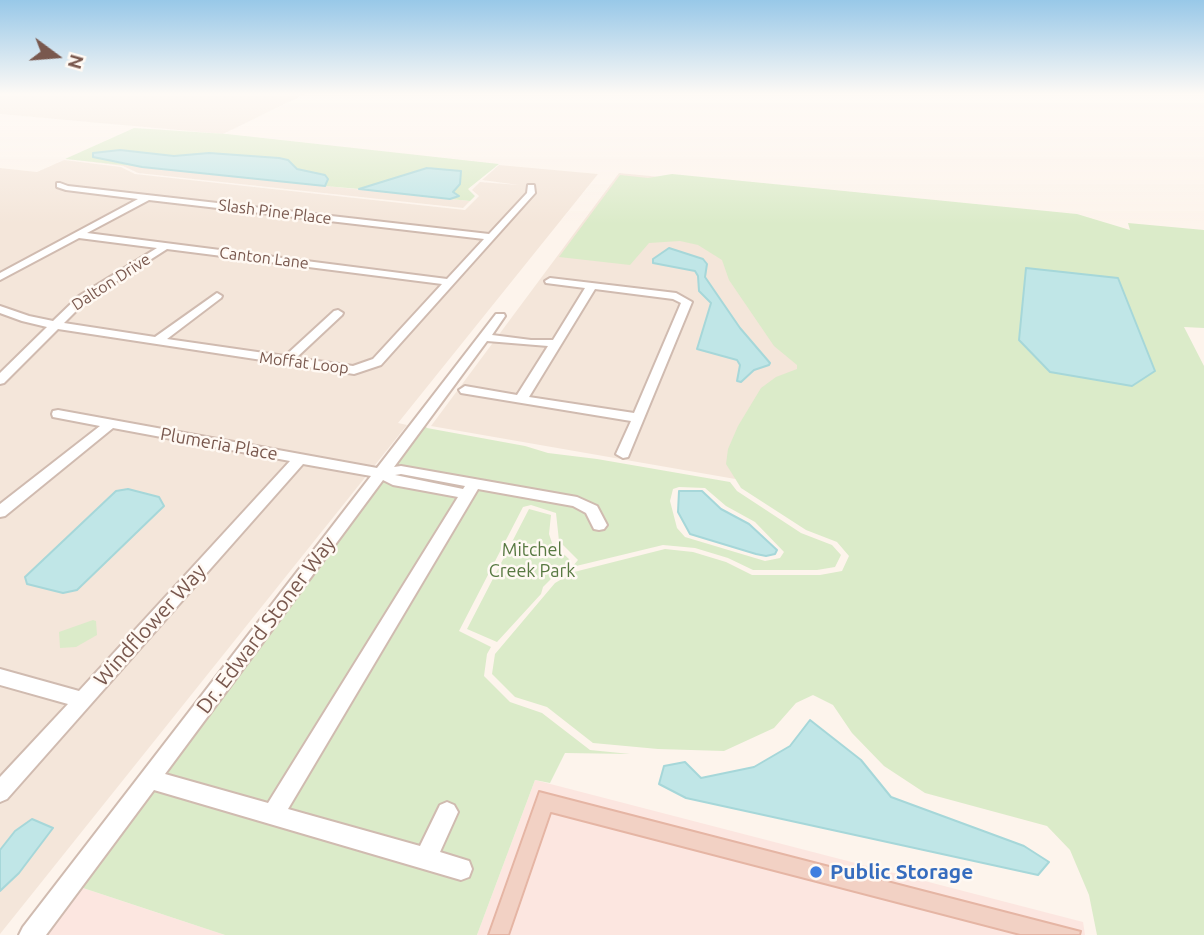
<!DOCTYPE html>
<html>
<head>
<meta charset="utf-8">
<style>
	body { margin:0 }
	#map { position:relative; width:1204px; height:935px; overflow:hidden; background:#fdf4ec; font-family:Ubuntu,sans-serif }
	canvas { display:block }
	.north { position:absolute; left:21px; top:21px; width:70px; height:70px; -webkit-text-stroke:5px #fff9f3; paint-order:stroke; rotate:106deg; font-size:19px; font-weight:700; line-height:28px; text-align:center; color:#79584e }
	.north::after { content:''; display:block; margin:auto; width:24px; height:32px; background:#79584e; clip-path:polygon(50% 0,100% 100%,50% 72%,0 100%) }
</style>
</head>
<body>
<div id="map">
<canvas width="1204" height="935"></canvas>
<div class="north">N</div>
</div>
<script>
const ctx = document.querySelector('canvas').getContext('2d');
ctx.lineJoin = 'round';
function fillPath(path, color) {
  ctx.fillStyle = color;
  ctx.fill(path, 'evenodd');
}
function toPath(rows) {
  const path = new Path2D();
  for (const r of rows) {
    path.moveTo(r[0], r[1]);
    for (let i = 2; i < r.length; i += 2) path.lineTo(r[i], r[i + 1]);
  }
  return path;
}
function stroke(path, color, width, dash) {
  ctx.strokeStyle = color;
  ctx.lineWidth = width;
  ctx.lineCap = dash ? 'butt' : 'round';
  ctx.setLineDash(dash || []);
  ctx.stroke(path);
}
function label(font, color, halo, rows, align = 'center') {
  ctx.font = font + ' Ubuntu,sans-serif';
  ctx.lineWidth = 5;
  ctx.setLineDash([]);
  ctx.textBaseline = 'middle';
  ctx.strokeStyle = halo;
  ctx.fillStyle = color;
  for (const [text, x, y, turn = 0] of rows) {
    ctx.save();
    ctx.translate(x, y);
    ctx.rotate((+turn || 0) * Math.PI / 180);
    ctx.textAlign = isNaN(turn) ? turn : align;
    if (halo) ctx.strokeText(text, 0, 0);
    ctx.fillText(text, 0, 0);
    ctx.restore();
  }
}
const residential = toPath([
	[0,94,305,94,223,134,0,114],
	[64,160,121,167,135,174,465,210,479,196,472,190,480,182,519,185,482,180,499,165,598,174,398,423,407,425,0,934,0,168,37,172],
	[77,160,144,167,470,201,463,208,138,173,123,166],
	[619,173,900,200,741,480,431,426]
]);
const commercial = toPath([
	[535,780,1083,922,1085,935,477,935],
	[80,887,225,935,45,935]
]);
const green = toPath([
	[134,128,227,134,499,164,468,189,475,196,470,201,450,199,458,196,452,192,461,171,427,168,359,189,325,186,328,179,325,175,296,169,288,160,279,158,209,153,174,156,120,150,94,153,97,158,142,167,65,159],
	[672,174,1077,214,1130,230,1128,223,1204,230,1204,328,1184,327,1204,366,1204,935,1097,935,1089,895,1070,850,1047,826,925,793,884,766,852,733,833,705,813,695,796,703,774,728,724,751,658,749,593,743,547,707,515,697,492,674,495,654,555,583,574,572,665,549,693,552,726,562,752,575,820,575,842,571,849,556,837,542,806,530,741,488,726,464,728,449,738,426,761,388,776,377,797,369,797,365,774,346,729,280,722,260,698,245,680,241,649,243,630,265,559,257,620,175,648,178],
	[430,418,425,426,427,428,525,446,548,453,597,459,730,482,737,491,801,533,832,545,841,555,835,567,817,570,753,570,728,558,695,548,663,545,572,567,578,560,559,541,556,513,531,505,523,507,459,631,491,647,487,654,484,676,510,702,542,713,590,750,630,754,565,753,550,783,535,780,477,935,225,935,80,887,383,481,427,491,439,472,394,466],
	[679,487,705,488,726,506,755,522,784,552,780,558,765,561,685,537,677,528,670,501,673,489],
	[529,509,551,515,549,534,552,543,570,560,543,587,541,594,497,642,467,629],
	[93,620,96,621,97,635,76,647,60,648,59,632]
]);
const water = toPath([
	[120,150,174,156,209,153,279,158,288,160,297,169,325,175,328,179,325,186,142,167,93,157,93,153,120,150],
	[427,168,461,171,460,184,453,192,459,196,450,199,359,189,427,168],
	[669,248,703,259,707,264,705,277,740,328,770,363,769,365,754,370,741,382,737,381,740,365,737,360,697,349,711,303,699,291,698,276,695,271,653,263,653,259,669,248],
	[1026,268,1118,278,1155,371,1132,386,1050,372,1019,340,1026,268],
	[128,489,159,497,164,506,77,590,63,593,27,584,25,577,116,491,128,489],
	[679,491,702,491,721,509,749,524,777,550,775,554,766,556,756,554,690,534,678,512,679,491],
	[810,720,861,760,891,797,1024,846,1049,862,1038,875,686,798,659,784,664,766,685,762,701,778,754,767,790,746,810,720],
	[32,819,53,828,19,873,0,891,0,850,15,831,32,819]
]);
const building = toPath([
	[539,791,1081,931,1080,935,1020,935,551,813,509,935,488,935,539,791]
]);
const minor = toPath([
	[60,183,68,186,489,234,527,193,528,185,534,185,535,193,381,365,354,374,58,329,4,383,0,384,0,373,47,327,22,321,0,313,0,306,29,316,53,321,79,296,157,248,79,238,0,280,0,273,138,199,66,190,57,187,57,183,60,183],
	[149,200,484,239,447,279,87,233,149,200],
	[167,249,442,284,373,359,353,366,296,358,342,315,343,313,338,310,334,311,285,356,167,339,221,298,222,296,217,293,155,337,64,323,87,300,167,249],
	[550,278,676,293,692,302,628,457,623,458,616,454,631,421,461,393,459,390,465,386,517,395,548,346,487,341,394,467,401,466,577,497,597,506,607,525,604,529,599,530,594,529,586,513,573,506,478,489,288,809,420,846,440,805,447,802,454,805,458,812,440,852,469,861,472,869,469,877,461,880,154,790,46,935,19,935,23,927,371,476,303,464,7,799,0,802,0,777,68,704,0,685,0,669,79,691,290,461,113,428,5,516,0,517,0,504,100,426,53,417,52,414,53,411,58,410,377,468,496,314,504,314,505,316,492,335,531,340,553,340,585,288,546,283,545,281,550,278],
	[595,289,673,299,681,303,634,413,529,397,595,289],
	[401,474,465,486,463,489,395,475,401,474],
	[383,480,393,485,458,497,268,803,165,774,383,480]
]);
const markers = [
	[816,872,7,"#3f7fe0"]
];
const farStreetnames = [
	["Slash Pine Place",275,212,7],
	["Canton Lane",264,258,7],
	["Dalton Drive",111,282,-33],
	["Moffat Loop",304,363,7]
];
const streetNames = [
	["Plumeria Place",219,444,10]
];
const parkNames = [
	["Mitchel",532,550],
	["Creek Park",532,571]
];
const nearStreetnames = [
	["Windflower Way",150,625,-48],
	["Dr. Edward Stoner Way",266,625,-53]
];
const nearShopnames = [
	["Public Storage",830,872]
];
fillPath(residential, '#f4e6da');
fillPath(commercial, '#fce6e0');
fillPath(green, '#dbebc9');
fillPath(water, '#c0e6e7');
stroke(water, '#a6d7d9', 2);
fillPath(building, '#f2d1c4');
stroke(building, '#e5b5a4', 2);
stroke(minor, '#d0bbb0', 4);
fillPath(minor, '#fff');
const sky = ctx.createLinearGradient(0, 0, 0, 224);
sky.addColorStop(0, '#98c8e8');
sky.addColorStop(0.42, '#fefaf6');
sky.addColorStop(1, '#fefaf600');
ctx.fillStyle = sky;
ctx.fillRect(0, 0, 1204, 224);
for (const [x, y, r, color] of markers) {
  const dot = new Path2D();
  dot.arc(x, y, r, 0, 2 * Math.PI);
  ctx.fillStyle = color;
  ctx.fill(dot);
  stroke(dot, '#fff9f3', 2.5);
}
label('16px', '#79584e', '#fff9f3', farStreetnames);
label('18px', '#79584e', '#fff9f3', streetNames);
label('18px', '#587942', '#fff9f3', parkNames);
label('21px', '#79584e', '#fff9f3', nearStreetnames);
label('bold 21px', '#366cbe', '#fff9f3', nearShopnames, 'left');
</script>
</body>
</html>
